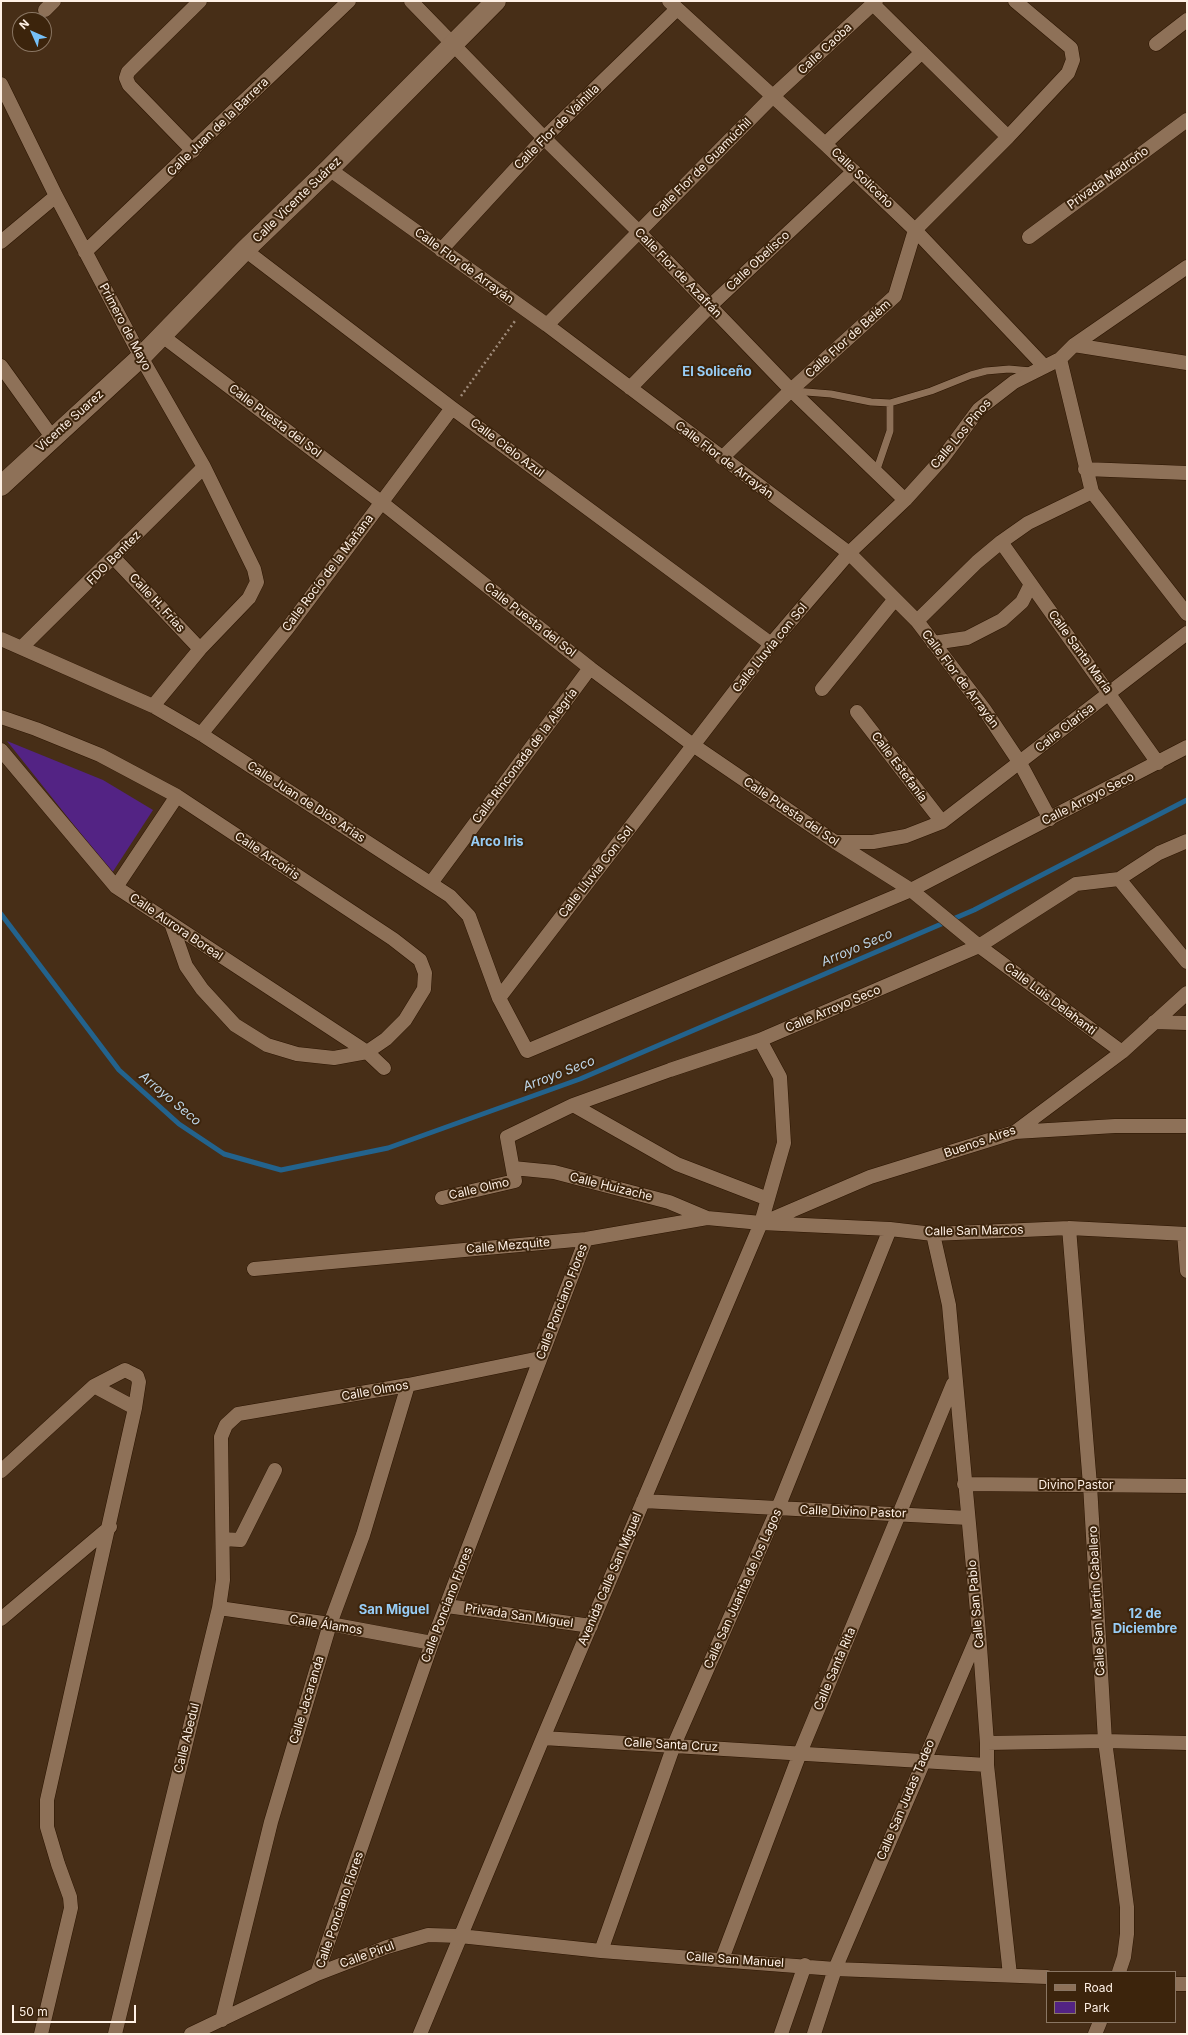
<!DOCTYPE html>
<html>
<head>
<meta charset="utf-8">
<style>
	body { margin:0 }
	#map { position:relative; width:1188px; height:2035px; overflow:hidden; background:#472e17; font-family:Inter,sans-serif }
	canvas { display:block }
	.frame { position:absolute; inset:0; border:2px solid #fef0e5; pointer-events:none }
	.legend { position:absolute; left:1046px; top:1971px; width:130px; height:52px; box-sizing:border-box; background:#3c240c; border:1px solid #8a7663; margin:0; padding:5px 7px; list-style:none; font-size:12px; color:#fef0e5 }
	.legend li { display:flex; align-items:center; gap:8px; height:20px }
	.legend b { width:20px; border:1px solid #8a7663 }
	.north { position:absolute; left:12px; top:12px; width:40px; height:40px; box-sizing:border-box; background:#3c240c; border:1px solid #8a7663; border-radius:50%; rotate:315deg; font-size:11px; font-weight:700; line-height:16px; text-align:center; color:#fef0e5 }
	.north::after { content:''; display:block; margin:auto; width:14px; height:18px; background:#76c0f7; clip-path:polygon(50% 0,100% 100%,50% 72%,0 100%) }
	.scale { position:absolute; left:12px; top:2005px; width:124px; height:18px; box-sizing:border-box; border:2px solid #fef0e5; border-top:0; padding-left:5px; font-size:12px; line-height:14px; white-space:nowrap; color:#fef0e5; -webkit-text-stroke:3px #3c240c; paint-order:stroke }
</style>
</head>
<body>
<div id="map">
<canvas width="1188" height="2035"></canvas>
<div class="frame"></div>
<ul class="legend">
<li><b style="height:5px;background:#8e7158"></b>Road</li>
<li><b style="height:11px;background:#532384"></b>Park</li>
</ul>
<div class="north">N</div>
<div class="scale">50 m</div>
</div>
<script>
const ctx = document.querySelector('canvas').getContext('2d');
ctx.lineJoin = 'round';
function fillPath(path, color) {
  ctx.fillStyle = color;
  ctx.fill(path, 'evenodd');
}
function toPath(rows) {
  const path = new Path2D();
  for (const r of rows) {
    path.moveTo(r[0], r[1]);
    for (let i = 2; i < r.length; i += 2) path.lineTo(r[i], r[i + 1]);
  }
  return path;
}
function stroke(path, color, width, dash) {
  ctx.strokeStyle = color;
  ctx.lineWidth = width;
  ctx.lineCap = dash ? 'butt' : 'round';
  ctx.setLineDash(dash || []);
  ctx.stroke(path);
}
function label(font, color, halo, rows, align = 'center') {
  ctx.font = font + ' Inter,sans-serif';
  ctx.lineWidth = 4;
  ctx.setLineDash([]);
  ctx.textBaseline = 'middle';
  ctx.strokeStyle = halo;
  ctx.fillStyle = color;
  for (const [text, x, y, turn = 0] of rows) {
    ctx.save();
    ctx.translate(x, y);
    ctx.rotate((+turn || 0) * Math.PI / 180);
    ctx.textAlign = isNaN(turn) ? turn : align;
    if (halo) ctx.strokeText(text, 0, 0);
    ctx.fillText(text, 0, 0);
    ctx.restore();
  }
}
const green = toPath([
	[7,741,103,780,153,810,112,873]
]);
const stream = toPath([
	[1,914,119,1070,179,1124,224,1154,281,1170,388,1148,580,1079,974,910,1187,800]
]);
const path = toPath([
	[461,396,515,321]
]);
const lane = toPath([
	[794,391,831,394,871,402,890,403,931,391,971,375,986,371,1009,369,1031,371],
	[876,472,890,431,890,403]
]);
const street = toPath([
	[411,1,544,138,639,232,791,390,905,500],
	[669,1,825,144,915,230,1044,366],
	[873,4,1008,137],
	[45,10,54,1],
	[1156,44,1187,20],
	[1,84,56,196,141,357,204,467,254,569,257,582,249,598,200,649,153,706],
	[825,144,922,52],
	[193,151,129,85,126,78,128,72,137,63,200,1],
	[329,169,547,325,849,553,917,621,984,709,1020,763,1050,819],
	[1029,237,1187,120],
	[1,242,56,196],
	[245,250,452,408,771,644],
	[441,250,544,138,677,9],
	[85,252,349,1],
	[547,325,773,96,876,1],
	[161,335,381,502,590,668,693,745,835,842,911,890,979,946,1122,1052],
	[1074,345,1187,363],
	[1060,359,1092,492,1187,614],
	[1,366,52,437],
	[630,388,709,307,854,171],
	[722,458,791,390,895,296,915,230,1008,137,1068,73,1073,60,1071,48,1015,1],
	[1085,469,1187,473],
	[1001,542,1158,763],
	[114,558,200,649],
	[917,621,977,562,1001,542,1028,523,1092,492],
	[1,639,153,706,201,734,450,896,469,916,499,998,527,1051,911,890,1187,747],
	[933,643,967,638,1002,620,1022,602,1031,584],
	[22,647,204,467],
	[822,689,895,599],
	[857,712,942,822],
	[1,717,36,729,100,755,177,796,393,939,420,960,425,973,424,989,405,1020,386,1039,367,1052,334,1058,297,1054,267,1045,235,1025,202,989,186,966,172,926],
	[201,734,287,629,452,408],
	[1,750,116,887,367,1052,384,1068],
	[835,842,873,842,906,836,942,822,1187,633],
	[1119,879,1187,962],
	[431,883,590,668],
	[116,887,177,796],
	[499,998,771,644,849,553,905,500,942,459,979,409,1014,382,1060,359,1074,345,1187,267],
	[1154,1022,1187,1023],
	[573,1105,677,1164,768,1199],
	[1015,1132,1115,1126,1187,1126],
	[513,1168,554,1172,669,1202,707,1218],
	[442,1198,515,1181,507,1137,573,1105,670,1070,760,1040,979,946,1076,884,1119,879,1159,853,1187,841],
	[765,1222,870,1177,1015,1132,1122,1052,1187,993],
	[1069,1228,1090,1485,1105,1741,1127,1907,1127,1934,1124,1957,1119,1972],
	[933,1234,949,1305,979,1633,987,1743,987,1765,1010,1975],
	[1184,1234,1187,1271],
	[254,1269,586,1239,707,1218,761,1223,890,1229,933,1234,1069,1228,1187,1234],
	[94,1386,135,1408],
	[1,1471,94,1386,125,1370,137,1376,139,1382,135,1408,47,1800,47,1827,58,1864,70,1897,71,1908,41,2034],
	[964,1484,1187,1486],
	[643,1501,968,1518],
	[223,1539,240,1540,275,1470],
	[447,1606,591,1626],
	[219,1608,330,1624,432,1643],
	[1,1619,110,1527],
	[543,1738,987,1765],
	[987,1743,1105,1741,1187,1743],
	[601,1951,674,1745,778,1508,890,1229],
	[722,1959,800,1753,953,1384],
	[317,1974,432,1643,586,1239],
	[1175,1984,1187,1984],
	[222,2020,271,1822,330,1624,363,1535,408,1385],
	[115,2034,219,1608,223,1580,221,1437,226,1425,238,1414,408,1385,540,1358],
	[191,2034,317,1974,387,1947,428,1935,460,1936,601,1951,835,1969,1047,1977],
	[420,2034,543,1738,761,1223,784,1143,780,1077,760,1040],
	[781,2034,805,1965],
	[814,2034,835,1969,978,1635],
	[1095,2034,1100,2022]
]);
const secondary = toPath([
	[1,486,141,357,245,250,329,169,496,1]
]);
const streetNames = [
	["Calle Caoba",825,49,-43],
	["Calle Juan de la Barrera",218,127,-44],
	["Calle Flor de Vainilla",557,127,-45],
	["Calle Flor de Guamúchil",702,168,-45],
	["Calle Soliceño",862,178,44],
	["Privada Madroño",1108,178,-36],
	["Calle Vicente Suárez",297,200,-44],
	["Calle Obelisco",758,261,-43],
	["Calle Flor de Arrayán",464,266,36],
	["Calle Flor de Azafrán",678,273,46],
	["Primero de Mayo",125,327,62],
	["Calle Flor de Belém",848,339,-42],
	["Vicente Suarez",70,421,-42],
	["Calle Puesta del Sol",275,421,37],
	["Calle Los Pinos",961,434,-50],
	["Calle Cielo Azul",507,448,37],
	["Calle Flor de Arrayán",724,460,37],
	["FDO Benitez",114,558,-45],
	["Calle Rocío de la Mañana",328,573,-53],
	["Calle H. Frías",157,603,47],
	["Calle Puesta del Sol",530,620,38],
	["Calle Lluvia con Sol",770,648,-51],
	["Calle Santa María",1080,652,54],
	["Calle Flor de Arrayán",960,679,53],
	["Calle Clarisa",1065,728,-38],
	["Calle Rinconada de la Alegría",525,756,-53],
	["Calle Estefanía",899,767,53],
	["Calle Arroyo Seco",1088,799,-27],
	["Calle Juan de Dios Arias",306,802,33],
	["Calle Puesta del Sol",791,812,34],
	["Calle Arcoíris",267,856,34],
	["Calle Lluvia Con Sol",596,872,-52],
	["Calle Aurora Boreal",176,927,34],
	["Calle Luis Delahanti",1050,999,37],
	["Calle Arroyo Seco",833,1009,-23],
	["Buenos Aires",980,1142,-19],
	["Calle Huizache",611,1187,14],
	["Calle Olmo",479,1189,-13],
	["Calle San Marcos",974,1231,-1],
	["Calle Mezquite",508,1246,-5],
	["Calle Ponciano Flores",562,1302,-69],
	["Calle Olmos",375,1391,-10],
	["Divino Pastor",1076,1485],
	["Calle Divino Pastor",853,1512,2],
	["Avenida Calle San Miguel",610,1579,-67],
	["Calle San Juanita de los Lagos",743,1589,-66],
	["Calle San Martín Caballero",1097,1601,-93],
	["Calle San Pablo",976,1604,-95],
	["Calle Ponciano Flores",447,1605,-69],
	["Privada San Miguel",519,1616,8],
	["Calle Álamos",326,1625,9],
	["Calle Santa Rita",835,1669,-67],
	["Calle Jacaranda",307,1700,-73],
	["Calle Abedul",187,1738,-76],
	["Calle Santa Cruz",671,1745,3],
	["Calle San Judas Tadeo",906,1800,-67],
	["Calle Ponciano Flores",340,1910,-71],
	["Calle Pirul",367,1955,-20],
	["Calle San Manuel",735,1960,4]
];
const neighbourhoodNames = [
	["El Soliceño",717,372],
	["Arco Iris",497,842],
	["San Miguel",394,1610],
	["12 de",1145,1614],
	["Diciembre",1145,1629]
];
const waterNames = [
	["Arroyo Seco",857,948,-23],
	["Arroyo Seco",559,1074,-21],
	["Arroyo Seco",170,1099,40]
];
fillPath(green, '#532384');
stroke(stream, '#23638d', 5);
stroke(lane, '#2c1500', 8);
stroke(street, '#2c1500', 15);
stroke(secondary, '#2c1500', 21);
stroke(path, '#a08c7b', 2.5, [2, 3]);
stroke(lane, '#8e7158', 7);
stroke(street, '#8e7158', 14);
stroke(secondary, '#8e7158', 20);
label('12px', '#fef0e5', '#3c240c', streetNames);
label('bold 13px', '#98cdf6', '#3c240c', neighbourhoodNames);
label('italic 13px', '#bfd7ea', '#3c240c', waterNames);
</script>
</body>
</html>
